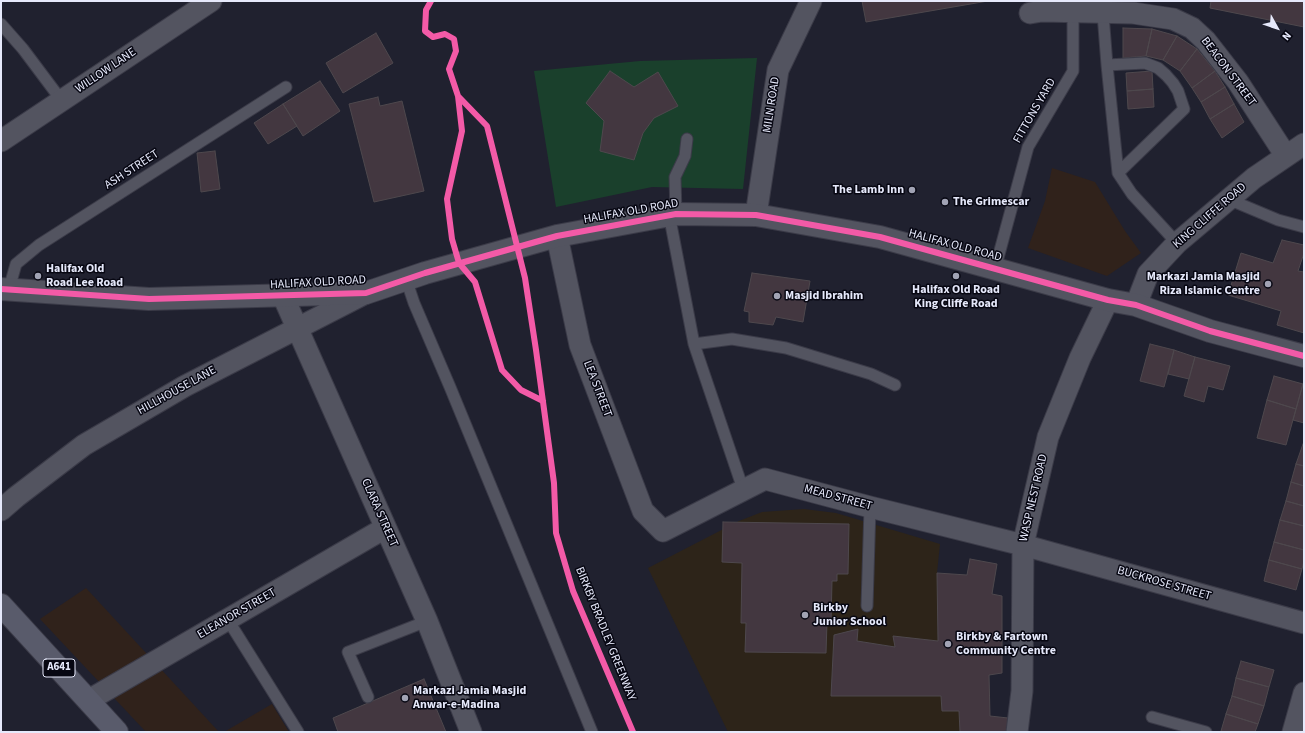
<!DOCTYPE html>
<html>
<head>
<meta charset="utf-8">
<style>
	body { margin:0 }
	#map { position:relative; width:1305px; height:733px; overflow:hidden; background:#20212f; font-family:"Source Sans 3",sans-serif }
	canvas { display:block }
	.frame { position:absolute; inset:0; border:2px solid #e6e9fb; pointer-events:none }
	.north { position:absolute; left:1257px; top:8px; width:40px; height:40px; -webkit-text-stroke:3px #070712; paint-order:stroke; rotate:130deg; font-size:11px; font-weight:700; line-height:16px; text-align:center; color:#e6e9fb }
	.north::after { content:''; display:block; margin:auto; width:14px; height:18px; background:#e6e9fb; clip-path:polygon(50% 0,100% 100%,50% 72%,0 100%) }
</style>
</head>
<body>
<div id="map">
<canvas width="1305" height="733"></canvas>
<div class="frame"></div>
<div class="north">N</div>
</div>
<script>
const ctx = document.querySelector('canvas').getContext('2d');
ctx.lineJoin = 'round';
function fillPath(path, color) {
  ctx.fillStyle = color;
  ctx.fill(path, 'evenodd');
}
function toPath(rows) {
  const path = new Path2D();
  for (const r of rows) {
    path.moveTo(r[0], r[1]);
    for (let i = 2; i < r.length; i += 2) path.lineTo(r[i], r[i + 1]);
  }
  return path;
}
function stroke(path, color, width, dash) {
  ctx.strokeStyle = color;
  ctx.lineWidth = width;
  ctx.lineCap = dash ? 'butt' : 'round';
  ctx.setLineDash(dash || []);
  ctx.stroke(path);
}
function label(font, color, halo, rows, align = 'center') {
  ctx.font = font + ' "Source Sans 3",sans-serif';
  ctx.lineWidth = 3;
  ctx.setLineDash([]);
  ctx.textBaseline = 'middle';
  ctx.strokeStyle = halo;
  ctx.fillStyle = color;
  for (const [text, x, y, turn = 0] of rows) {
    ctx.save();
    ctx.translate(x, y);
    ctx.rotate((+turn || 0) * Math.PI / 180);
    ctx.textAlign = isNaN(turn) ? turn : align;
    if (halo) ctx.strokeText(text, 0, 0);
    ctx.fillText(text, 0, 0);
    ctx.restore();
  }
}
const commercial = toPath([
	[1052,168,1095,182,1125,231,1141,253,1107,276,1028,248,1045,201],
	[86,588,219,732,146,732,40,619],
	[272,704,289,732,224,732]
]);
const education = toPath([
	[804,509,836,513,940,544,937,573,938,641,895,647,857,641,857,629,834,635,831,695,941,696,959,711,960,732,728,732,648,568,739,521,762,512]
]);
const green = toPath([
	[757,58,743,189,652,187,556,207,534,71,640,61]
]);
const building = toPath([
	[862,1,988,1,866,22,862,1],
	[1211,1,1304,1,1304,27,1210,8,1211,1],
	[1123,28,1152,29,1146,56,1123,58,1123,28],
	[1152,29,1177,36,1163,60,1146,56,1152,29],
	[376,33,393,63,343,93,326,63,376,33],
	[1177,36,1197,49,1180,71,1163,60,1177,36],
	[1197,49,1215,71,1192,88,1180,71,1197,49],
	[610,71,634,87,658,72,678,106,654,118,643,133,634,160,600,151,604,121,586,103,610,71],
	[1152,71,1153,89,1127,91,1126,73,1152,71],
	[1215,71,1225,87,1201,102,1192,88,1215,71],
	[320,81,340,111,303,136,283,104,320,81],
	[1225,87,1234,104,1210,119,1201,102,1225,87],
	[1153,89,1154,107,1128,109,1127,91,1153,89],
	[378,97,380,106,402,101,424,191,374,202,349,104,378,97],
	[283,104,297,126,268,144,254,123,283,104],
	[1234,104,1244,122,1222,138,1210,119,1234,104],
	[215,151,220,189,201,192,197,153,215,151],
	[1282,240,1304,245,1304,253,1298,271,1304,272,1304,333,1277,325,1281,311,1228,295,1241,253,1273,263,1282,240],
	[752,273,810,281,803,322,776,317,773,325,749,322,749,312,744,311,752,273],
	[1150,344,1174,350,1164,387,1140,381,1150,344],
	[1174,350,1195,357,1189,379,1168,374,1174,350],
	[1195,357,1230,366,1223,390,1208,386,1204,402,1184,396,1195,357],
	[1274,376,1303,384,1296,409,1267,400,1274,376],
	[1303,384,1304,384,1304,423,1293,420,1303,384],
	[1267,400,1296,409,1286,445,1257,438,1267,400],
	[1303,444,1304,444,1304,466,1296,464,1303,444],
	[1296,464,1304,466,1304,486,1291,482,1296,464],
	[1291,482,1304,486,1304,506,1286,501,1291,482],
	[1286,501,1304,506,1304,526,1280,520,1286,501],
	[1280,520,1304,526,1304,550,1274,542,1280,520],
	[723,522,849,524,848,574,837,574,837,581,832,581,831,622,827,622,826,653,745,652,746,623,741,623,742,563,722,562,723,522],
	[1274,542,1304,550,1304,561,1302,569,1269,560,1274,542],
	[970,559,997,564,992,594,1002,596,1002,673,989,675,990,716,1008,718,1008,732,960,732,959,711,942,711,941,696,831,696,834,635,858,629,857,641,895,647,893,636,938,641,937,573,967,575,970,559],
	[1269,560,1302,569,1296,590,1264,581,1269,560],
	[1241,661,1274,670,1269,687,1236,678,1241,661],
	[1236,678,1269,687,1264,706,1232,696,1236,678],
	[424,679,446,732,338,732,333,718,424,679],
	[1232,696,1264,706,1258,724,1226,714,1232,696],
	[1226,714,1258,724,1255,732,1225,732,1221,731,1226,714]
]);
const lane = toPath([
	[1103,14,1107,65,1118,173,1132,194,1177,243],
	[1,24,23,49,62,101],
	[1107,65,1145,63,1158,68,1166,75,1173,83,1178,91,1184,109,1118,173],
	[1228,199,1278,220,1304,227],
	[669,214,694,344,743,489],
	[676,214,675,177,685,156,687,139],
	[995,269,1028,147,1073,71,1073,12],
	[406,279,414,303,450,387,592,732],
	[9,289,16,264,39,245,286,87],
	[694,344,732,339,786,348,871,374,895,385],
	[867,606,870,507],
	[228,620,298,732],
	[368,697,348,652,427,621],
	[1152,717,1206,732]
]);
const street = toPath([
	[1030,13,1042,11,1133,13,1173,19,1192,28,1206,41,1238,82,1286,156],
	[1,141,211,1],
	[756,215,778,70,811,1],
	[557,236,580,345,643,511,663,531,765,479,870,507,1023,545,1304,623],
	[283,296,427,621,471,732],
	[1136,305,1148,274,1177,243,1254,178,1304,144],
	[1,510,16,497,84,445,185,386,366,293],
	[89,700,385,528],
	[1017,732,1022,691,1023,545,1048,437,1080,358,1108,300],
	[1293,732,1304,693]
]);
const secondary = toPath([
	[1,289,149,299,366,293,425,273,557,236,676,214,756,215,880,237,1108,300,1136,305,1210,331,1304,356]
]);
const primary = toPath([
	[1,605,117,732]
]);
const cycleway = toPath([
	[431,1,426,10,425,31,433,37,445,34,454,39,456,51,449,69,458,96,487,126,525,278,536,350,554,483,556,533,573,591,633,732],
	[458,96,462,131,447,199,452,239,459,263,475,282,502,370,521,390,543,401],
	[1,289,149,299,366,293,425,273,557,236,676,214,756,215,880,237,1108,300,1136,305,1210,331,1304,356]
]);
const markers = [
	[912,190,4,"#a1a3b4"],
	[945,202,4,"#a1a3b4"],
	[38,276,4,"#a1a3b4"],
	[956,276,4,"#a1a3b4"],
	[1268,284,4,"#a1a3b4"],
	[777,296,4,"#a1a3b4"],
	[805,615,4,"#a1a3b4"],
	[948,644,4,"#a1a3b4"],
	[405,698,4,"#a1a3b4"]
];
const shields = [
	[59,668,32]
];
const shieldNames = [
	["A641",59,668]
];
const streetNames = [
	["WILLOW LANE",106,71,-34],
	["BEACON STREET",1228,72,53],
	["MILN ROAD",772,105,-81],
	["FITTONS YARD",1035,111,-60],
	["ASH STREET",132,170,-33],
	["HALIFAX OLD ROAD",631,212,-10],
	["KING CLIFFE ROAD",1210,216,-41],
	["HALIFAX OLD ROAD",955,246,15],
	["HALIFAX OLD ROAD",318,283,-3],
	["LEA STREET",597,389,69],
	["HILLHOUSE LANE",177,391,-29],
	["MEAD STREET",838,498,15],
	["WASP NEST ROAD",1034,498,-77],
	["CLARA STREET",379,513,66],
	["BUCKROSE STREET",1164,584,16],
	["ELEANOR STREET",237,614,-30],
	["BIRKBY BRADLEY GREENWAY",605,634,68]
];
const poiNames = [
	["The Lamb Inn",904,190,"right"],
	["The Grimescar",953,202],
	["Halifax Old",46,269],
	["Road Lee Road",46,283],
	["Markazi Jamia Masjid",1260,277,"right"],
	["Riza Islamic Centre",1260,291,"right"],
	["Halifax Old Road",956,290,"center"],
	["King Cliffe Road",956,304,"center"],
	["Masjid Ibrahim",785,296],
	["Birkby",813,608],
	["Junior School",813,622],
	["Birkby & Fartown",956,637],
	["Community Centre",956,651],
	["Markazi Jamia Masjid",413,691],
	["Anwar-e-Madina",413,705]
];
fillPath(commercial, '#30221b');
fillPath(education, '#2d2419');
fillPath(green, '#1a402c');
fillPath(building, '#433740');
stroke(building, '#4e484d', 1);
stroke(lane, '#3b3b48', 13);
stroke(street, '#3b3b48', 23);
stroke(secondary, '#3b3b48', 24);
stroke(primary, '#3b3b48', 24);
stroke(lane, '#535460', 11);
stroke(street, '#535460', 21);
stroke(secondary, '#535460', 22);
stroke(primary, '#595b6b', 22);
stroke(cycleway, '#f35aa7', 6);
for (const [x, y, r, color] of markers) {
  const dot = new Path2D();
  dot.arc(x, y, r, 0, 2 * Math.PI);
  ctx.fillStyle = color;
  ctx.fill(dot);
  stroke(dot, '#070712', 1.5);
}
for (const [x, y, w] of shields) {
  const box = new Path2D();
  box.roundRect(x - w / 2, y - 9, w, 18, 3);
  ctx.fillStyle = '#070712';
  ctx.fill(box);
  stroke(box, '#e6e9fb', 1);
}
label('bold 11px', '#e6e9fb', null, shieldNames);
label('12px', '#e6e9fb', '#070712', streetNames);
label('bold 12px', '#e6e9fb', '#070712', poiNames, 'left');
</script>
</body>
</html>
